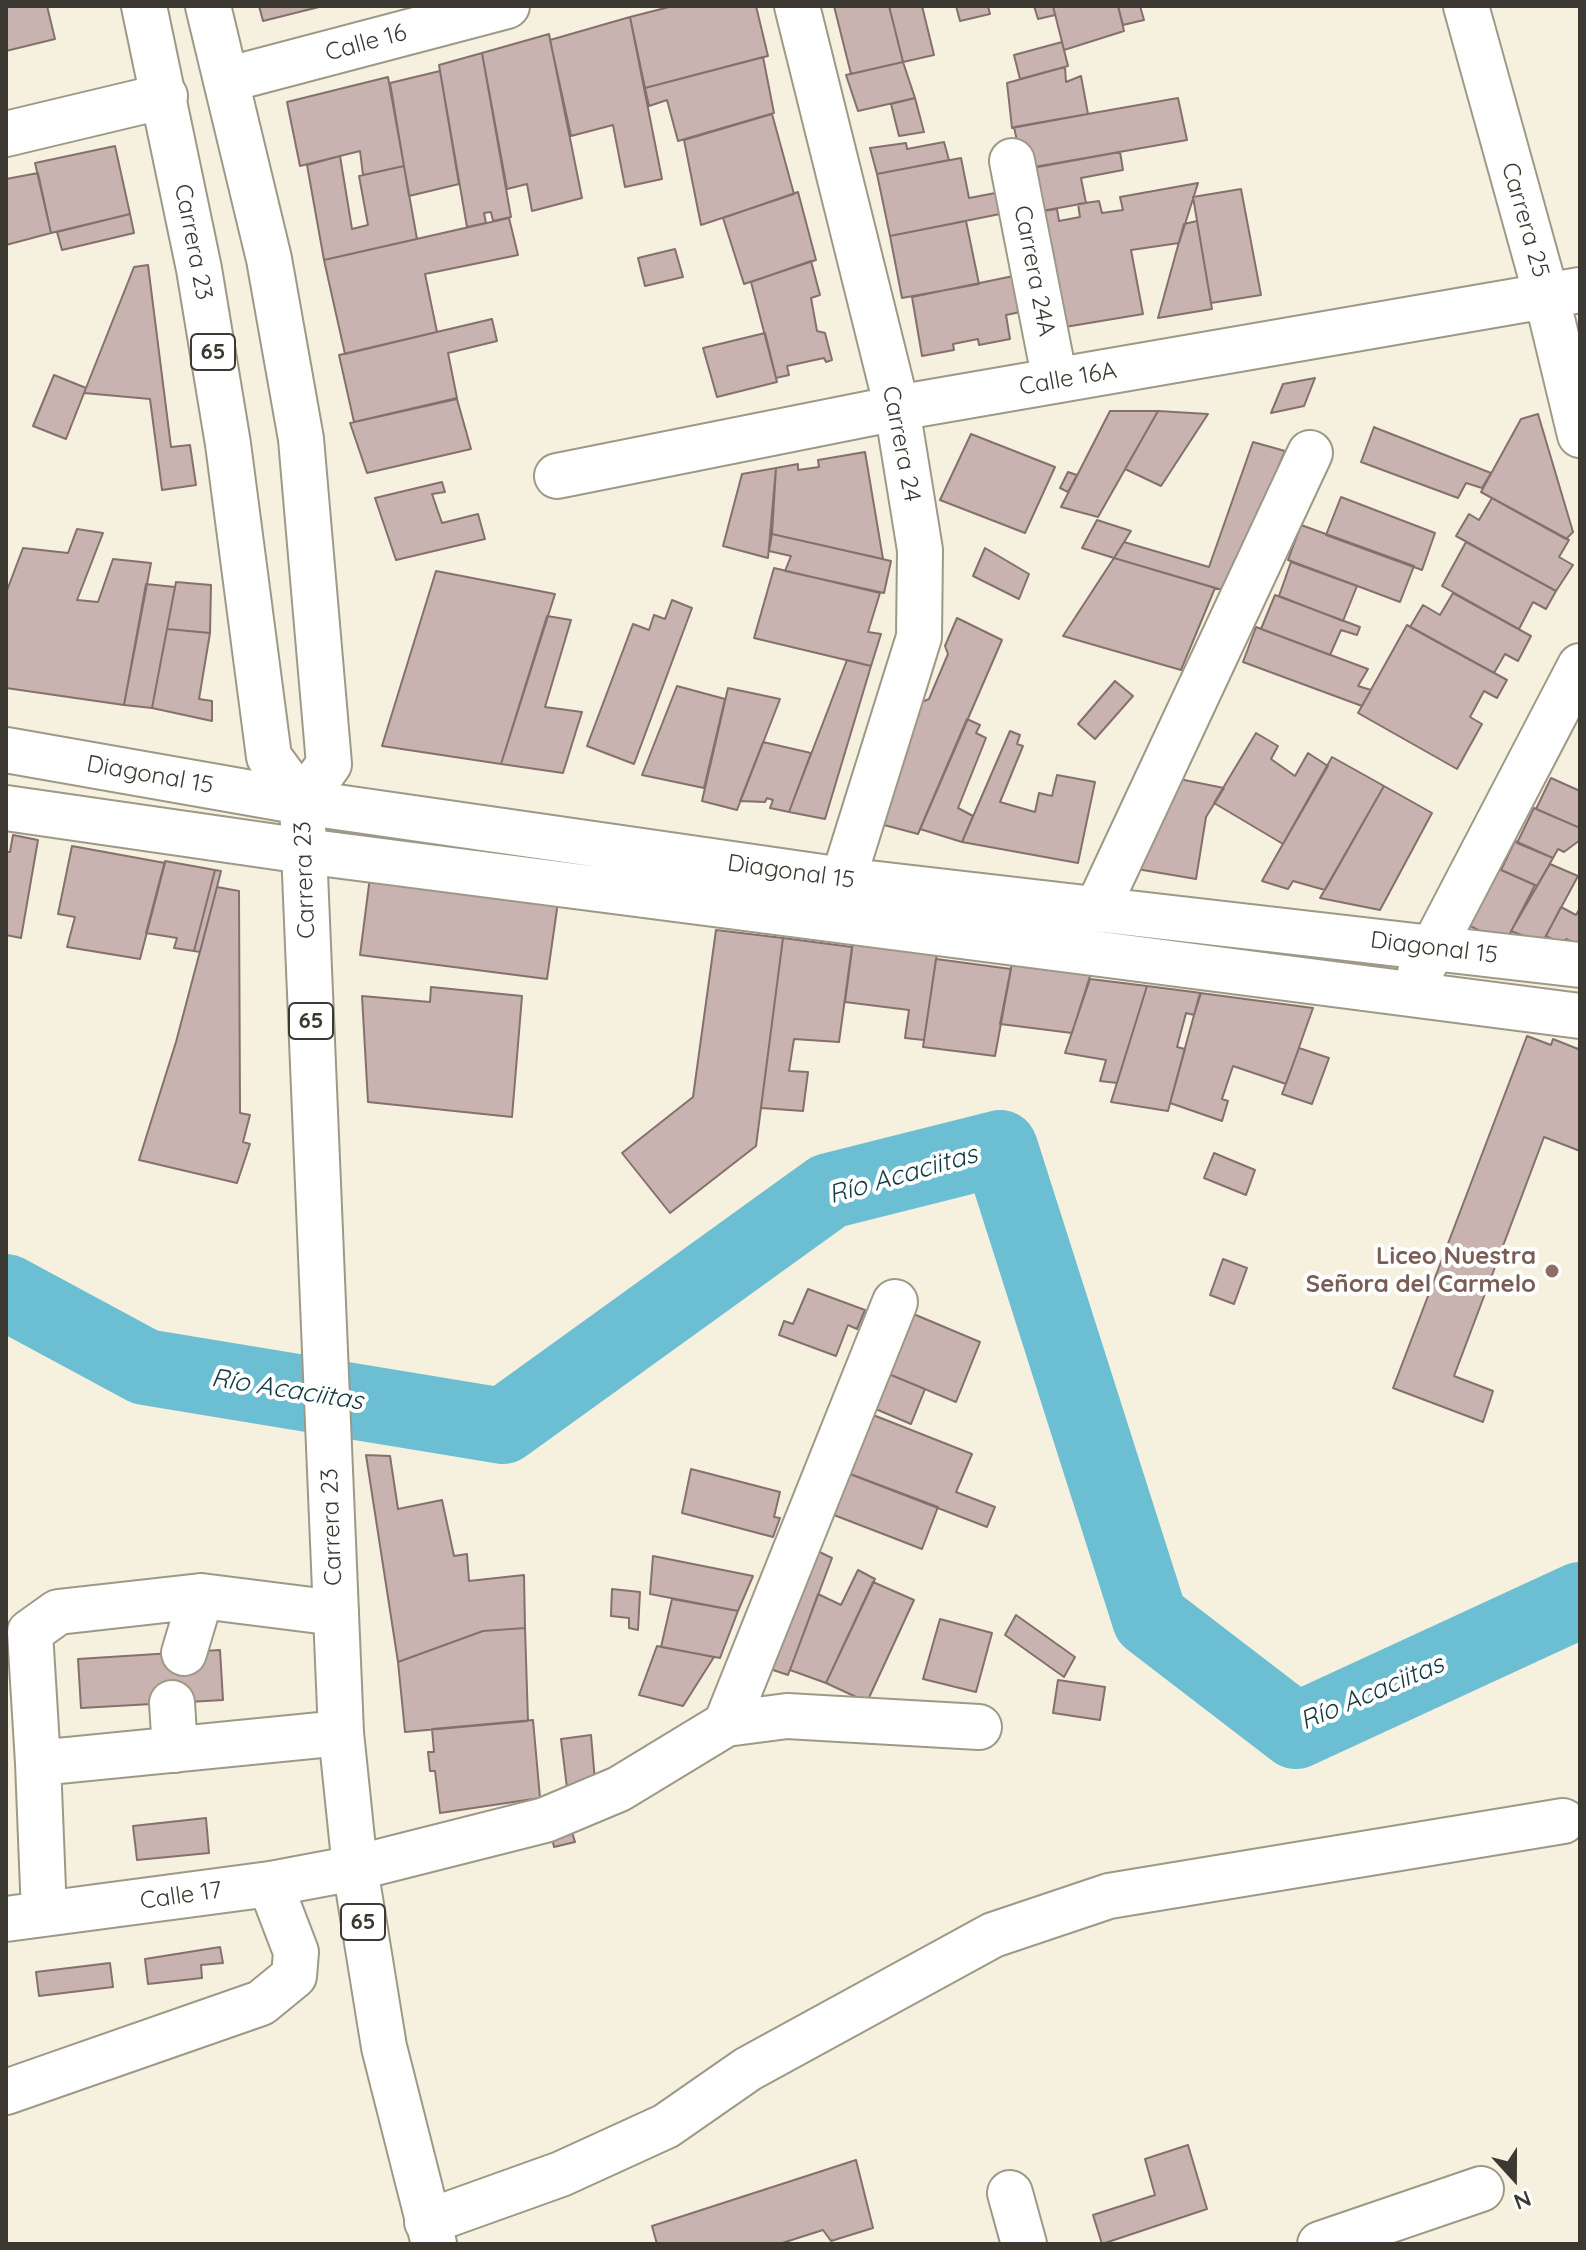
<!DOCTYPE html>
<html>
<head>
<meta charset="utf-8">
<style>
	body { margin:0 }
	#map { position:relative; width:1586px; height:2250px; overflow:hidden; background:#f6f0de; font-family:Quicksand,sans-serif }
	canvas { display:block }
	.frame { position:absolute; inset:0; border:8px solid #3c3932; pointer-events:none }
	.north { position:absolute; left:1474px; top:2138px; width:80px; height:80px; -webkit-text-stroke:6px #fff; paint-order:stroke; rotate:159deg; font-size:22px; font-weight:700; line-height:32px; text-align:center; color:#3c3932 }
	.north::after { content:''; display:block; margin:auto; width:28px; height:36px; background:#3c3932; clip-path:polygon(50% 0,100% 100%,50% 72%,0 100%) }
</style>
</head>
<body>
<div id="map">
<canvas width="1586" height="2250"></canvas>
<div class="frame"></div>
<div class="north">N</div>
</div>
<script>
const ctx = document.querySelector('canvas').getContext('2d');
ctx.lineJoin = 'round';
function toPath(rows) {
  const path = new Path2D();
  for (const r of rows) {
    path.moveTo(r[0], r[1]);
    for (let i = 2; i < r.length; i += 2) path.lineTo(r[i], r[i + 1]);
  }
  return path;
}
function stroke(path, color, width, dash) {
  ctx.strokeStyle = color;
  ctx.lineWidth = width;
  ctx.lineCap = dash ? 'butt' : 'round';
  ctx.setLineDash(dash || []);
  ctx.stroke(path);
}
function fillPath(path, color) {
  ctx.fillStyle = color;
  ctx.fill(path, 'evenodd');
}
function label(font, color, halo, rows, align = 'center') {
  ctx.font = font + ' Quicksand,sans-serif';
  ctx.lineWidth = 8;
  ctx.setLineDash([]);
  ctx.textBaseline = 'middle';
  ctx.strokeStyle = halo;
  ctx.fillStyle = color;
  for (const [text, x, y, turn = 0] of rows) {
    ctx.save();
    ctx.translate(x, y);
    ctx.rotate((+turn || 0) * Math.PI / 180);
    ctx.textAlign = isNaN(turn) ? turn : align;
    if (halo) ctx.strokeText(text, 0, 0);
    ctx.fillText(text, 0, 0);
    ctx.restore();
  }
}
const river = toPath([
	[6,1292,145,1367,503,1426,829,1191,1000,1148,1150,1619,1296,1731,1580,1600]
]);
const building = toPath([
	[6,6,47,6,55,39,6,51,6,6],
	[259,6,323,6,263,21,259,6],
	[673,6,756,6,768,56,645,88,630,17,673,6],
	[834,6,889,6,903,62,851,74,834,6],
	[889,6,922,6,934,55,903,62,889,6],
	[956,6,988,6,990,14,960,21,956,6],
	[1034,6,1053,6,1055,15,1038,19,1034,6],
	[1053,6,1118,6,1124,31,1064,50,1053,6],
	[1118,6,1140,6,1144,20,1123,25,1118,6],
	[630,17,662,179,625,187,613,125,571,136,550,40,630,17],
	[549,34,582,198,532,211,527,184,507,189,482,53,549,34],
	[1062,42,1068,66,1020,79,1014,55,1062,42],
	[482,53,511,217,493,221,491,212,484,213,486,223,467,227,439,65,482,53],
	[763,57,774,113,678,141,667,100,649,106,645,88,763,57],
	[903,62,915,98,858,111,846,75,903,62],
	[1065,67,1066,82,1081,76,1088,114,1012,128,1007,83,1065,67],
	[440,71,459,184,409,196,390,83,440,71],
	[388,77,404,166,363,175,360,151,300,166,287,102,388,77],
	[915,98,924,132,899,136,891,104,915,98],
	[1178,98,1187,140,1023,169,1014,127,1178,98],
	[772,114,794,194,701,225,684,140,772,114],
	[944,142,949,160,877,174,870,148,906,143,907,149,944,142],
	[115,146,130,214,51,233,35,163,115,146],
	[1120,152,1123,170,1081,178,1086,203,1036,212,1027,169,1120,152],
	[340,156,352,229,368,225,359,176,404,166,417,239,324,260,307,165,340,156],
	[961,158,969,198,1006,191,1010,212,890,236,877,174,961,158],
	[38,173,51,233,6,245,6,179,38,173],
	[1198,183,1179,243,1131,250,1143,314,1059,328,1036,212,1057,209,1059,221,1080,217,1078,204,1099,201,1102,213,1123,210,1120,197,1198,183],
	[1241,189,1261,295,1211,303,1193,197,1241,189],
	[798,192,816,260,744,284,723,218,798,192],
	[130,214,134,233,62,250,57,232,130,214],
	[509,218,518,255,425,274,437,332,345,354,324,260,509,218],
	[966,221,979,284,902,298,890,236,966,221],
	[1197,221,1212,309,1158,318,1184,224,1197,221],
	[675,249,683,277,645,286,638,258,675,249],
	[811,261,820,295,811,298,817,331,825,333,832,360,826,362,824,358,787,366,789,375,776,378,751,282,811,261],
	[148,265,171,447,190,445,196,485,162,490,150,399,84,393,134,267,148,265],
	[1023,274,1030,310,1006,315,1010,339,979,345,978,339,953,344,954,350,922,356,912,297,1023,274],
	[492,319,497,341,448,353,457,398,354,422,339,355,492,319],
	[765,333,777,382,717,397,703,348,765,333],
	[54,375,86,388,66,439,33,426,54,375],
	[1315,378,1304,406,1271,413,1283,384,1315,378],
	[457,399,471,449,367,473,350,423,457,399],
	[1110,411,1158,411,1098,517,1061,507,1110,411],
	[1158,411,1208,414,1161,486,1125,469,1158,411],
	[1538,414,1573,532,1566,539,1481,492,1521,419,1538,414],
	[1374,427,1376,428,1491,473,1482,488,1466,483,1458,498,1361,462,1374,427],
	[971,434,1055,467,1025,533,940,500,971,434],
	[1253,442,1285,451,1226,591,1114,558,1124,542,1209,567,1253,442],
	[865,452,883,559,772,534,776,468,798,464,798,470,819,467,818,460,865,452],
	[776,468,768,558,723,546,742,474,776,468],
	[1068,472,1077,475,1068,492,1060,488,1068,472],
	[442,482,445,492,432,494,442,523,478,514,485,539,396,560,375,498,442,482],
	[1341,497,1435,533,1422,570,1326,535,1341,497],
	[1492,498,1569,540,1559,557,1573,565,1556,591,1456,536,1469,514,1479,520,1492,498],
	[1097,520,1131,531,1114,558,1082,548,1097,520],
	[1301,525,1414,566,1400,602,1288,560,1301,525],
	[77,529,103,533,77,600,98,602,113,559,151,563,124,705,6,688,6,593,23,548,68,553,77,529],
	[772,534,891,561,884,593,785,571,791,556,769,551,772,534],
	[1466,542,1556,591,1546,609,1533,602,1519,629,1442,586,1466,542],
	[985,548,1029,574,1019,599,973,576,985,548],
	[1114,558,1215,588,1181,670,1063,636,1114,558],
	[1291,562,1357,586,1343,621,1279,596,1291,562],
	[774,568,880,593,868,632,881,634,871,666,754,638,774,568],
	[436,571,555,594,501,764,382,746,436,571],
	[176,582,211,585,210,633,167,629,176,582],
	[146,584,175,587,152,708,124,705,146,584],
	[1453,593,1531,636,1518,661,1505,654,1494,673,1410,627,1423,605,1440,615,1453,593],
	[1275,595,1360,627,1357,635,1341,630,1330,655,1261,629,1275,595],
	[672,600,692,608,634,764,587,746,633,624,649,630,654,615,665,619,672,600],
	[547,616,571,620,545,707,582,712,563,773,501,764,547,616],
	[957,618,1002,640,931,804,918,834,869,821,919,703,929,699,948,654,945,646,957,618],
	[1407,625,1507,680,1497,698,1484,691,1470,717,1482,724,1457,769,1358,713,1407,625],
	[1256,627,1368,669,1358,686,1371,690,1362,706,1243,662,1256,627],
	[167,629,210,633,199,699,212,701,212,721,152,708,167,629],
	[847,660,871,666,825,819,789,812,847,660],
	[1115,681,1133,696,1095,739,1078,724,1115,681],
	[677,686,725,699,704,788,642,775,677,686],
	[728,688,780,699,737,810,702,801,728,688],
	[967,719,980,725,976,733,986,738,958,808,973,816,962,842,920,829,967,719],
	[1010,731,1020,735,1017,744,1023,746,1000,802,1035,812,1039,793,1052,796,1057,775,1095,782,1078,863,962,842,1010,731],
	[1256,733,1278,746,1271,759,1295,776,1308,753,1328,766,1283,844,1214,803,1256,733],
	[763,742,811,753,789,812,770,808,773,800,767,798,765,802,740,801,763,742],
	[1332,757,1384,786,1325,890,1293,881,1288,889,1262,881,1332,757],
	[1174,778,1224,788,1206,817,1196,879,1131,868,1174,778],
	[1551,778,1580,791,1580,828,1536,809,1551,778],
	[1384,786,1432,813,1380,910,1320,898,1384,786],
	[1534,808,1580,828,1580,840,1564,852,1558,849,1553,858,1517,843,1534,808],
	[13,835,38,840,21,938,6,935,6,852,10,852,13,835],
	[1515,841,1553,858,1537,886,1501,870,1515,841],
	[72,846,165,863,140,959,67,947,75,917,58,914,72,846],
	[165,861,215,870,194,951,174,948,177,938,146,933,165,861],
	[1550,864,1578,876,1542,943,1511,931,1550,864],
	[1499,869,1535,885,1505,943,1466,924,1499,869],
	[215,870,221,871,217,887,200,952,194,951,215,870],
	[370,877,558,902,547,979,360,955,370,877],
	[217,887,239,891,240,1113,250,1115,243,1142,250,1144,237,1183,139,1160,176,1042,217,887],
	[1561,907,1576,915,1580,908,1580,940,1577,944,1566,939,1563,944,1546,936,1561,907],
	[716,930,783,938,756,1146,670,1213,622,1153,693,1097,716,930],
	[783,938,852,947,839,1042,794,1039,789,1071,808,1072,803,1111,761,1108,783,938],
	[853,942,937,953,924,1040,905,1038,909,1010,845,1002,853,942],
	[936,959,1011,969,995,1056,923,1047,936,959],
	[1012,963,1091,973,1072,1033,1000,1024,1012,963],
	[1090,979,1147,986,1117,1083,1100,1081,1106,1060,1065,1053,1090,979],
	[1147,986,1201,993,1194,1015,1186,1013,1177,1047,1185,1049,1168,1111,1111,1102,1147,986],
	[431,987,522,996,512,1117,368,1102,362,996,430,1002,431,987],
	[1200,993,1313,1008,1286,1084,1233,1066,1222,1099,1228,1101,1222,1121,1170,1103,1200,993],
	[1527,1036,1551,1045,1553,1039,1578,1049,1580,1045,1580,1151,1544,1137,1454,1376,1493,1391,1483,1422,1393,1388,1527,1036],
	[1299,1048,1329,1058,1312,1104,1282,1094,1299,1048],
	[1214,1153,1255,1170,1246,1195,1204,1178,1214,1153],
	[1223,1259,1247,1268,1234,1304,1210,1295,1223,1259],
	[808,1289,865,1310,857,1329,848,1325,836,1356,779,1335,784,1321,793,1324,808,1289],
	[904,1310,980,1342,956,1402,879,1370,904,1310],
	[879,1370,925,1389,911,1424,864,1404,879,1370],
	[863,1411,972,1454,956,1492,995,1507,987,1527,837,1469,863,1411],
	[366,1455,390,1456,398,1509,442,1500,454,1556,467,1554,469,1581,524,1575,525,1628,483,1631,398,1662,366,1455],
	[691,1469,780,1492,774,1517,780,1518,773,1537,682,1513,691,1469],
	[837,1469,938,1507,922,1549,821,1510,837,1469],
	[805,1545,832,1558,788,1675,761,1666,805,1545],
	[653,1556,753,1576,738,1611,650,1594,653,1556],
	[858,1570,875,1579,826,1683,790,1670,818,1594,841,1605,858,1570],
	[873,1582,914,1600,867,1702,826,1683,873,1582],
	[612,1589,640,1592,638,1630,629,1628,629,1618,611,1616,612,1589],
	[672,1599,738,1611,720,1658,661,1647,672,1599],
	[1016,1615,1075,1657,1064,1677,1005,1635,1016,1615],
	[940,1619,992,1633,976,1692,923,1679,940,1619],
	[525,1628,528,1721,405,1732,398,1662,483,1631,525,1628],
	[657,1646,714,1657,683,1706,639,1695,657,1646],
	[220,1650,223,1700,81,1708,78,1659,220,1650],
	[1058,1680,1105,1687,1100,1720,1053,1713,1058,1680],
	[533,1720,540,1798,440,1813,435,1771,430,1771,428,1752,434,1752,432,1729,533,1720],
	[591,1735,595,1781,567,1788,561,1739,591,1735],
	[206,1818,209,1853,137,1860,133,1826,206,1818],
	[579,1821,582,1829,572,1832,575,1842,554,1847,550,1828,579,1821],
	[220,1947,223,1963,201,1965,202,1978,148,1984,145,1959,220,1947],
	[110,1963,113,1987,39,1996,36,1972,110,1963],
	[1188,2145,1207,2209,1102,2244,1093,2215,1155,2195,1145,2159,1188,2145],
	[856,2160,873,2228,831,2241,823,2230,779,2244,657,2244,652,2226,856,2160]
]);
const minor = toPath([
	[797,6,897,408,920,550,919,637,843,880],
	[1466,6,1547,298,1580,435],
	[226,80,507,6],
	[6,134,165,96],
	[1012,161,1055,381],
	[557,476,897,408,1580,290],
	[6,750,302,802,843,880,1580,965],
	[6,808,304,851,1580,1016],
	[1097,909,1310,453],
	[1420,973,1580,666],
	[184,1653,201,1596],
	[172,1703,175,1750],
	[726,1724,895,1302],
	[38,1763,30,1632,58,1612,201,1596,336,1613],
	[44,1914,38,1763,341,1733],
	[6,1919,270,1884,355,1868,545,1820,619,1789,726,1724,787,1716,979,1727],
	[6,2092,261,2003,294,1976,296,1952,270,1884],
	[1010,2193,1024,2244],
	[427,2222,561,2174,666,2126,748,2069,993,1935,1109,1896,1563,1821],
	[1320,2244,1481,2189]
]);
const major = toPath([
	[144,6,199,269,228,444,269,757,302,802,341,1733,355,1868,384,2047,434,2244],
	[208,6,269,259,301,439,329,764,302,802]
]);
const markers = [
	[1552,1271,8,"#8d6e63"]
];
const shields = [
	[213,352,44],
	[311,1021,44],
	[363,1922,44]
];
const shieldNames = [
	["65",213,352],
	["65",311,1021],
	["65",363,1922]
];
const streetNames = [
	["Calle 16",366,43,-15],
	["Carrera 25",1525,220,74],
	["Carrera 23",193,242,79],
	["Carrera 24A",1034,271,79],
	["Calle 16A",1068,379,-10],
	["Carrera 24",901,444,79],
	["Diagonal 15",150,775,10],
	["Diagonal 15",791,872,8],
	["Carrera 23",305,880,-92],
	["Diagonal 15",1434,948,7],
	["Carrera 23",332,1527,-92],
	["Calle 17",181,1896,-8]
];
const educationNames = [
	["Liceo Nuestra",1536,1257],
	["Señora del Carmelo",1536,1285]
];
const waterNames = [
	["Río Acaciitas",903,1175,-16],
	["Río Acaciitas",287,1390,9],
	["Río Acaciitas",1372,1693,-23]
];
stroke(river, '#6cbed3', 76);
fillPath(building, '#c9b3b0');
stroke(building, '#84706d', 2);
stroke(minor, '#9e9987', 48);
stroke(major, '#9e9987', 48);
stroke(minor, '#fff', 44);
stroke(major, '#fff', 44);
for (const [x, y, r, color] of markers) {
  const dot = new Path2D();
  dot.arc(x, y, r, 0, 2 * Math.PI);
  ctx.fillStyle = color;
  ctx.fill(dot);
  stroke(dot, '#fff', 3);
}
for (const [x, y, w] of shields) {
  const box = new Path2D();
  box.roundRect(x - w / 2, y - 18, w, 36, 6);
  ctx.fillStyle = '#fff';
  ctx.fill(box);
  stroke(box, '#3c3932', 2);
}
label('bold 22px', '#3c3932', null, shieldNames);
label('24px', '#3c3932', '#fff', streetNames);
label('bold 24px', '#785e54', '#fff', educationNames, 'right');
label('italic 26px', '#123a43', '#fff', waterNames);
</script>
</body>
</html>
